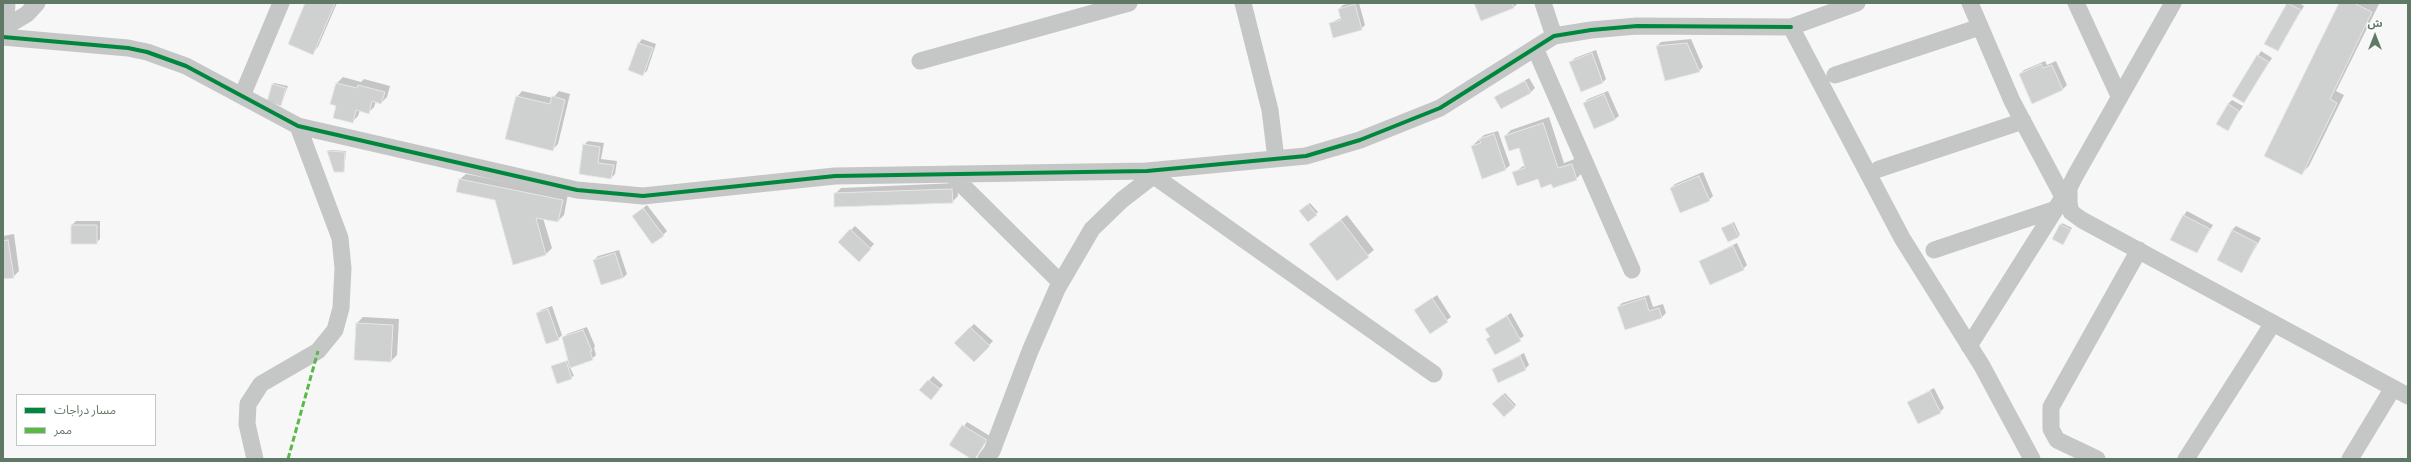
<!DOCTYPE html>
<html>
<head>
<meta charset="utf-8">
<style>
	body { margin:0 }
	#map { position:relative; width:2411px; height:462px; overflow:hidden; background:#f7f7f7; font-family:"Source Sans 3","Noto Sans Arabic",sans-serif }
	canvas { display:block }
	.frame { position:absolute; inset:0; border:4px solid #607966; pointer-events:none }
	.legend { position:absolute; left:16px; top:394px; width:140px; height:52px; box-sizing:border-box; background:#fff; border:1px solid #bfc9c2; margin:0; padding:5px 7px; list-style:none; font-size:12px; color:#607966 }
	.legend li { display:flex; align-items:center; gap:8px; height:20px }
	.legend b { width:20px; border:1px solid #bfc9c2 }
	.north { position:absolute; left:2355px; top:16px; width:40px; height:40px; -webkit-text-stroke:3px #fff; paint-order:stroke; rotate:0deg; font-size:11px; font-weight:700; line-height:16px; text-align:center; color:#607966 }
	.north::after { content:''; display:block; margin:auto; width:14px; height:18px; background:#607966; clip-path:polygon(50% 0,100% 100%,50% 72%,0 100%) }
</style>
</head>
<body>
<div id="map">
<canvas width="2411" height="462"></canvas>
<div class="frame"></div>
<ul class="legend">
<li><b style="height:5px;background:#00873e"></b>مسار دراجات</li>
<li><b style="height:5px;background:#58b947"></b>ممر</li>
</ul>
<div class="north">ش</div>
</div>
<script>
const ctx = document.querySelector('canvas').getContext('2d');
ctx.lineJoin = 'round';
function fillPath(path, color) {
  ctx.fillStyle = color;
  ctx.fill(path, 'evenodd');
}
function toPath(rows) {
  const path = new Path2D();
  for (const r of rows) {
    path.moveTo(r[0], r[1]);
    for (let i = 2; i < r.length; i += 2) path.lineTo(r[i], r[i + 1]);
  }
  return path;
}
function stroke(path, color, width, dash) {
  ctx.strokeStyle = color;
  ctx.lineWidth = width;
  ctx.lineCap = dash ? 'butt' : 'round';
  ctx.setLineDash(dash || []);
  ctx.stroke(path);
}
const shadow = toPath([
	[306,3,337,3,318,47,313,53],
	[1352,3,1359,3,1365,25,1361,29,1330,23,1341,18,1339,9,1343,5],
	[1475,3,1517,3,1517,4,1513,8],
	[2288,3,2299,3,2304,6,2278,50,2266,43],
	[2340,3,2379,4,2336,91,2344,95,2309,166,2301,174],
	[642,39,656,44,647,71,643,74,629,70,639,43],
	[1691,39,1703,67,1699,71,1657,46,1661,42],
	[1596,50,1606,79,1602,83,1571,62,1575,58],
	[2261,51,2272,58,2244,102,2233,95],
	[2045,61,2047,65,2056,61,2067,85,2063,89,2032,102,2020,74,2024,70],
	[343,77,361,82,364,79,390,86,387,97,381,103,376,101,374,107,368,113,360,110,358,116,352,122,337,105,337,83],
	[1529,78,1535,88,1531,92,1496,97],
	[274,83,288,86,281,105,273,84],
	[522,91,553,98,559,91,570,94,558,144,552,150,517,97],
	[1608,91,1619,116,1615,119,1594,128,1584,103,1588,99],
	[2232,100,2243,106,2227,130,2228,104],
	[1549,117,1564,163,1577,158,1582,173,1576,179,1552,183,1538,177,1513,173,1525,165,1519,146,1505,136,1511,130],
	[1498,131,1510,165,1506,169,1472,146,1484,135],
	[588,141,604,143,601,159,617,161,615,174,611,178,580,173,584,145],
	[330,150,346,151,344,171,328,151],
	[1703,172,1713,196,1709,200,1671,188,1675,184],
	[466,174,568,194,564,215,558,221,543,218,552,248,546,254,514,263,495,199,460,179],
	[957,183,958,196,952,202,835,194,841,188],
	[1310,203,1318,212,1316,214,1301,212],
	[647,205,667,231,663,235,637,213],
	[2187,211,2213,225,2197,252,2184,215],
	[1347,215,1374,250,1338,279,1316,238],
	[76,221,100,221,100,239,96,243,72,225],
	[1734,222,1740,235,1738,236,1722,228],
	[2062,223,2072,228,2064,242,2061,225],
	[855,226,874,244,859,260,839,242],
	[2236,226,2261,238,2242,271,2232,230],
	[14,234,19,271,13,277,3,278,3,236],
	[1737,243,1747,265,1743,269,1700,261],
	[619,250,627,274,623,278,594,260,598,256],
	[1437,295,1451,317,1430,333,1420,307],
	[1649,295,1653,307,1663,304,1666,313,1662,317,1626,329,1618,307,1622,303],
	[552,306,562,335,558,339,537,314,541,310],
	[1511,313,1524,336,1496,354,1487,339,1490,336,1486,329],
	[363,317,399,319,397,355,391,361,355,359,357,323],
	[974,324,993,341,974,361,955,343],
	[587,327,595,346,594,348,596,355,592,359,570,367,574,376,558,383,552,367,569,360,563,338,567,334],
	[1524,353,1529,365,1525,369,1493,369],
	[933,376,943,385,934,395,921,390],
	[1934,388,1944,408,1940,412,1909,402],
	[1505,393,1516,405,1504,416,1493,404],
	[967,422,990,436,974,459,951,445]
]);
const building = toPath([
	[305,3,335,3,313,55,288,44,305,3],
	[1474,3,1512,3,1514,8,1481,21,1474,3],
	[2287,3,2301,10,2278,51,2264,44,2287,3],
	[2339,3,2354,3,2372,12,2330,99,2337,103,2302,175,2264,156,2339,3],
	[1355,4,1362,30,1333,38,1329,23,1341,20,1338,9,1355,4],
	[638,43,653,48,643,76,628,70,638,43],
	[1687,43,1700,72,1665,81,1656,46,1687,43],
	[1592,53,1603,83,1581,92,1569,62,1592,53],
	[2257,55,2269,62,2244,103,2232,96,2257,55],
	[2041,64,2043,68,2052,65,2063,90,2032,104,2019,74,2041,64],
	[1525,81,1531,93,1501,109,1494,97,1525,81],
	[336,83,357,88,358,85,385,92,381,104,372,101,369,114,356,110,353,123,333,118,336,106,330,104,336,83],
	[272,84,286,88,281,106,267,102,272,84],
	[1604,94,1615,120,1594,129,1583,103,1604,94],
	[516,96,550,104,552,96,565,100,553,151,505,139,516,96],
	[2228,104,2239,111,2228,131,2216,124,2228,104],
	[1543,123,1558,168,1572,164,1577,180,1553,188,1551,184,1541,188,1538,179,1517,186,1512,172,1525,168,1519,148,1509,151,1504,136,1543,123],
	[1494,134,1506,170,1482,179,1471,146,1481,143,1479,139,1494,134],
	[583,144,600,147,598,163,614,165,611,179,579,174,583,144],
	[327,151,345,152,344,172,334,172,327,151],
	[1699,176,1710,201,1680,213,1670,188,1699,176],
	[459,179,563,200,558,222,536,218,546,255,513,265,495,200,456,192,459,179],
	[952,189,953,203,834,207,834,193,952,189],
	[1308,204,1317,215,1308,222,1299,211,1308,204],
	[643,208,664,236,652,244,632,216,643,208],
	[2183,215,2210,229,2197,253,2170,240,2183,215],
	[1341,220,1369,257,1337,281,1309,244,1341,220],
	[1732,223,1739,237,1728,242,1721,228,1732,223],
	[2060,224,2071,230,2063,245,2052,239,2060,224],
	[71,225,97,225,97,244,71,244,71,225],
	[850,229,871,249,859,262,838,242,850,229],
	[2232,230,2257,243,2242,273,2217,260,2232,230],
	[8,240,14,278,3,279,3,241,8,240],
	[1733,246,1744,270,1710,285,1699,261,1733,246],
	[615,253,623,278,601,285,593,260,615,253],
	[1432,298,1448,322,1430,334,1414,310,1432,298],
	[1645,298,1649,311,1659,308,1662,318,1625,330,1617,307,1645,298],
	[548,309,559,340,546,344,536,313,548,309],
	[1507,316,1521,341,1495,355,1486,339,1490,337,1485,329,1507,316],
	[356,323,393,325,391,362,354,360,356,323],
	[970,327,990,346,974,362,954,343,970,327],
	[583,330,592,351,590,351,593,360,570,368,562,337,583,330],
	[1520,356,1526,370,1498,383,1492,369,1520,356],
	[566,361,572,379,557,384,551,366,566,361],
	[928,380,940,389,931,400,919,390,928,380],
	[1930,391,1941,413,1918,424,1907,402,1930,391],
	[1503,394,1515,407,1504,417,1492,404,1503,394],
	[962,425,987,440,975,459,971,459,949,445,962,425]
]);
const street = toPath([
	[1243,3,1270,110,1276,159],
	[1543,3,1554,36],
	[1857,3,1791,27,1902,238,1982,366,2032,459],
	[1970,3,2012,101,2069,208],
	[2076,3,2119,96],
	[2173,3,2075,176,2069,188,2069,203,2071,212,2082,220,2408,396],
	[7,26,27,14,37,3],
	[5,35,7,3],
	[3,37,128,48,147,52,186,66,298,126,577,190,643,196,835,176,1147,171,1306,156,1360,140,1440,108,1554,36,1591,30,1637,26,1791,27],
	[1535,48,1632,270],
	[920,61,1129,3],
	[1835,75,1980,27],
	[242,96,281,3],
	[1879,169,2023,121],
	[1147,171,1434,374],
	[951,174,1060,282],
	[1934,250,2056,209],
	[1969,346,2067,191],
	[255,459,247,424,248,404,261,384,318,351,335,330,341,308,343,268,340,238,298,126],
	[986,459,992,451,1030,351,1057,289,1092,229,1122,200,1153,176],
	[2097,459,2057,440,2051,429,2051,407,2139,250],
	[2186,459,2273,323],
	[2350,459,2393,388]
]);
const quiet = toPath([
	[288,459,318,351]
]);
const cycleway = toPath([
	[3,37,128,48,147,52,186,66,298,126,577,190,643,196,835,176,1147,171,1306,156,1360,140,1440,108,1554,36,1591,30,1637,26,1791,27]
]);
fillPath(shadow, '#0003');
fillPath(building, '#ced1cf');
stroke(building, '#e6e6e6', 1);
stroke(street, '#c4c7c5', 17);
stroke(quiet, '#58b947', 3, [6, 3]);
stroke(cycleway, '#00873e', 4);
</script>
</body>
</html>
